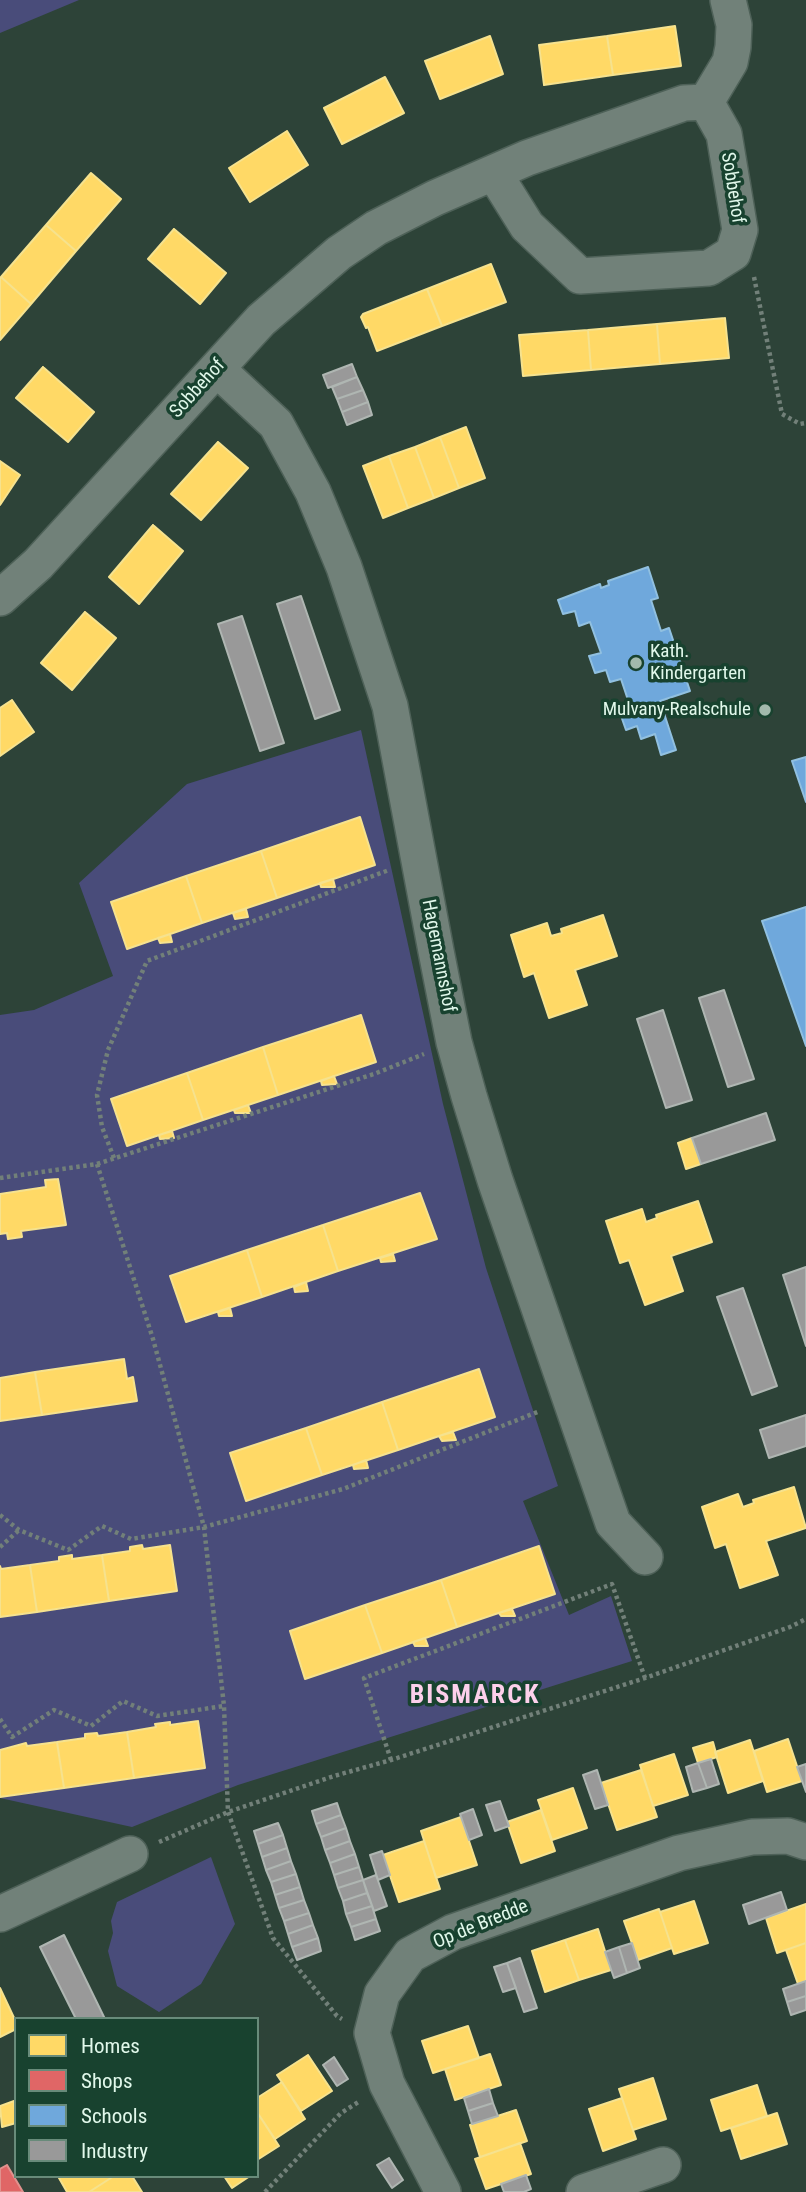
<!DOCTYPE html>
<html>
<head>
<meta charset="utf-8">
<style>
	body { margin:0 }
	#map { position:relative; width:806px; height:2192px; overflow:hidden; background:#2d4338; font-family:"Roboto Condensed",sans-serif }
	canvas { display:block }
	.legend { position:absolute; left:14px; top:2017px; width:245px; height:161px; box-sizing:border-box; background:#18422f; border:2px solid #688b7a; margin:0; padding:9px 12px; list-style:none; font-size:21px; color:#e1f8eb }
	.legend li { display:flex; align-items:center; gap:14px; height:35px }
	.legend b { width:35px; border:2px solid #688b7a }
</style>
</head>
<body>
<div id="map">
<canvas width="806" height="2192"></canvas>
<ul class="legend">
<li><b style="height:19px;background:#ffd966"></b>Homes</li>
<li><b style="height:19px;background:#e06666"></b>Shops</li>
<li><b style="height:19px;background:#6fa8dc"></b>Schools</li>
<li><b style="height:19px;background:#999"></b>Industry</li>
</ul>
</div>
<script>
const ctx = document.querySelector('canvas').getContext('2d');
ctx.lineJoin = 'round';
function fillPath(path, color) {
  ctx.fillStyle = color;
  ctx.fill(path, 'evenodd');
}
function toPath(rows) {
  const path = new Path2D();
  for (const r of rows) {
    path.moveTo(r[0], r[1]);
    for (let i = 2; i < r.length; i += 2) path.lineTo(r[i], r[i + 1]);
  }
  return path;
}
function stroke(path, color, width, dash) {
  ctx.strokeStyle = color;
  ctx.lineWidth = width;
  ctx.lineCap = dash ? 'butt' : 'round';
  ctx.setLineDash(dash || []);
  ctx.stroke(path);
}
function label(font, color, halo, rows, align = 'center') {
  ctx.font = font + ' "Roboto Condensed",sans-serif';
  ctx.lineWidth = 7;
  ctx.setLineDash([]);
  ctx.textBaseline = 'middle';
  ctx.strokeStyle = halo;
  ctx.fillStyle = color;
  for (const [text, x, y, turn = 0] of rows) {
    ctx.save();
    ctx.translate(x, y);
    ctx.rotate((+turn || 0) * Math.PI / 180);
    ctx.textAlign = isNaN(turn) ? turn : align;
    if (halo) ctx.strokeText(text, 0, 0);
    ctx.fillText(text, 0, 0);
    ctx.restore();
  }
}
const green = toPath([
	[0,0,79,0,0,33],
	[361,730,443,1104,486,1268,558,1486,523,1501,569,1615,611,1596,632,1661,238,1785,132,1827,0,1798,0,1015,34,1010,113,976,79,883,187,784],
	[211,1857,235,1924,201,1984,159,2012,117,1986,108,1951,113,1933,111,1921,117,1902]
]);
const homes = toPath([
	[675,26,681,66,613,75,607,36,675,26],
	[490,36,503,74,440,99,425,61,490,36],
	[607,36,613,75,544,85,539,45,607,36],
	[385,77,404,113,342,144,324,108,385,77],
	[287,131,308,165,250,202,229,168,287,131],
	[91,173,121,199,76,251,46,225,91,173],
	[46,225,76,251,31,304,1,277,46,225],
	[174,229,226,273,200,304,148,259,174,229],
	[491,264,506,302,442,326,427,289,491,264],
	[1,277,31,304,0,340,0,278,1,277],
	[427,289,442,326,377,351,368,327,366,328,361,317,363,314,427,289],
	[725,318,729,358,660,364,657,324,725,318],
	[657,324,660,364,591,370,588,330,657,324],
	[588,330,591,370,523,376,519,335,588,330],
	[43,367,94,412,68,442,16,398,43,367],
	[466,427,485,478,459,488,440,437,466,427],
	[440,437,459,488,434,498,415,447,440,437],
	[218,442,248,468,201,520,171,494,218,442],
	[415,447,434,498,408,508,389,456,415,447],
	[389,456,408,508,383,518,363,466,389,456],
	[0,461,20,475,0,505,0,461],
	[153,525,183,551,139,604,109,577,153,525],
	[85,612,116,638,72,690,41,663,85,612],
	[12,700,34,732,0,756,0,708,12,700],
	[360,817,375,865,277,898,261,851,360,817],
	[261,851,277,898,202,923,186,876,261,851],
	[186,876,202,923,127,949,111,902,186,876],
	[333,879,335,887,321,887,320,883,333,879],
	[246,909,248,917,235,919,233,913,246,909],
	[603,915,617,956,575,970,587,1005,549,1018,534,973,524,977,511,935,547,923,551,936,562,933,561,929,603,915],
	[170,934,172,942,160,943,158,938,170,934],
	[361,1015,376,1062,278,1095,263,1047,361,1015],
	[263,1047,278,1095,203,1120,187,1073,263,1047],
	[187,1073,203,1120,127,1146,111,1099,187,1073],
	[334,1076,337,1084,322,1085,321,1081,334,1076],
	[248,1105,251,1113,235,1113,234,1110,248,1105],
	[172,1131,174,1138,160,1139,159,1135,172,1131],
	[692,1138,701,1164,686,1169,678,1143,692,1138],
	[58,1179,66,1225,21,1231,22,1237,8,1239,7,1233,0,1234,0,1194,46,1187,45,1180,58,1179],
	[420,1193,437,1239,338,1271,323,1225,420,1193],
	[698,1201,712,1242,671,1256,683,1291,645,1305,629,1260,620,1263,606,1221,642,1209,646,1222,657,1218,656,1215,698,1201],
	[323,1225,338,1271,262,1297,247,1250,323,1225],
	[247,1250,262,1297,186,1322,170,1276,247,1250],
	[393,1254,395,1261,381,1262,380,1258,393,1254],
	[306,1282,308,1291,295,1292,294,1287,306,1282],
	[230,1308,232,1316,219,1316,218,1312,230,1308],
	[124,1359,127,1379,133,1377,137,1401,42,1415,35,1372,124,1359],
	[479,1369,495,1417,398,1450,382,1402,479,1369],
	[35,1372,42,1415,0,1421,0,1378,35,1372],
	[382,1402,398,1450,322,1475,306,1428,382,1402],
	[306,1428,322,1475,246,1501,230,1453,306,1428],
	[453,1432,456,1440,442,1441,439,1436,453,1432],
	[366,1460,368,1468,354,1469,353,1465,366,1460],
	[794,1487,806,1528,766,1541,778,1575,740,1588,726,1544,715,1548,702,1507,738,1494,743,1507,754,1503,753,1500,794,1487],
	[142,1545,143,1549,170,1545,177,1591,109,1601,102,1555,130,1551,130,1547,142,1545],
	[539,1546,555,1594,457,1627,441,1580,539,1546],
	[72,1555,72,1559,102,1555,109,1601,37,1612,30,1565,59,1561,59,1557,72,1555],
	[30,1565,37,1612,0,1617,0,1566,1,1569,30,1565],
	[441,1580,457,1627,382,1653,365,1605,441,1580],
	[365,1605,382,1653,305,1679,290,1631,365,1605],
	[512,1609,515,1616,501,1616,499,1613,512,1609],
	[425,1638,428,1646,415,1646,413,1642,425,1638],
	[198,1721,205,1768,134,1778,127,1732,156,1727,155,1724,170,1722,170,1725,198,1721],
	[127,1732,134,1778,64,1788,57,1742,85,1738,85,1734,97,1733,98,1736,127,1732],
	[788,1739,802,1781,767,1792,754,1751,788,1739],
	[750,1740,763,1781,728,1793,715,1752,750,1740],
	[57,1742,64,1788,0,1797,0,1750,26,1743,27,1746,57,1742],
	[713,1742,717,1757,698,1763,693,1748,713,1742],
	[674,1754,688,1795,653,1806,640,1765,674,1754],
	[641,1770,657,1817,617,1830,601,1783,641,1770],
	[573,1788,587,1828,552,1840,538,1800,573,1788],
	[541,1810,555,1851,521,1863,507,1822,541,1810],
	[461,1817,477,1865,436,1878,421,1831,461,1817],
	[424,1841,440,1889,399,1902,383,1855,424,1841],
	[694,1901,708,1943,674,1954,660,1912,694,1901],
	[806,1904,806,1943,777,1953,766,1918,806,1904],
	[659,1909,672,1948,638,1960,624,1921,659,1909],
	[598,1929,611,1970,579,1980,565,1940,598,1929],
	[565,1940,579,1980,545,1992,532,1951,565,1940],
	[806,1943,806,1981,798,1984,786,1950,806,1943],
	[0,1988,16,2022,16,2029,0,2037,0,1988],
	[468,2026,479,2058,433,2073,422,2041,468,2026],
	[490,2054,501,2085,455,2100,445,2069,490,2054],
	[308,2055,332,2091,301,2111,277,2075,308,2055],
	[653,2078,666,2119,633,2130,619,2089,653,2078],
	[282,2082,305,2119,275,2139,257,2112,257,2098,282,2082],
	[757,2085,767,2116,721,2131,711,2100,757,2085],
	[622,2098,636,2139,603,2151,589,2109,622,2098],
	[14,2101,16,2123,2,2127,0,2106,14,2101],
	[516,2110,527,2141,480,2157,470,2125,516,2110],
	[257,2112,279,2146,257,2160,257,2112],
	[777,2113,787,2144,741,2159,731,2128,777,2113],
	[520,2143,531,2174,486,2189,475,2159,520,2143],
	[62,2176,114,2176,89,2192,67,2192,59,2178,62,2176],
	[114,2176,132,2176,142,2192,89,2192,114,2176],
	[224,2176,250,2176,232,2188,224,2176]
]);
const shops = toPath([
	[7,2165,23,2192,0,2192,0,2169,7,2165]
]);
const schools = toPath([
	[648,567,658,598,651,600,661,631,669,628,690,691,660,701,676,750,661,755,655,734,641,739,637,726,626,730,620,713,631,709,621,679,610,682,606,670,595,673,589,656,601,653,590,622,579,626,575,611,563,614,558,600,600,584,601,588,609,585,608,581,648,567],
	[806,757,806,802,792,761,806,757],
	[806,907,806,1046,762,921,806,907]
]);
const industry = toPath([
	[352,364,357,377,328,388,323,375,352,364],
	[357,377,363,390,337,399,332,387,357,377],
	[363,390,368,402,342,412,337,399,363,390],
	[368,402,372,415,347,425,342,412,368,402],
	[301,596,340,710,315,719,277,604,301,596],
	[242,616,284,743,260,751,218,624,242,616],
	[724,990,754,1079,728,1087,699,998,724,990],
	[663,1010,692,1100,666,1108,637,1019,663,1010],
	[766,1113,775,1140,701,1164,692,1138,766,1113],
	[806,1267,806,1346,783,1275,806,1267],
	[743,1288,777,1386,752,1395,717,1297,743,1288],
	[806,1415,806,1446,769,1458,760,1430,806,1415],
	[711,1759,719,1784,707,1788,698,1763,711,1759],
	[698,1763,707,1788,693,1792,686,1767,698,1763],
	[806,1764,806,1792,797,1767,806,1764],
	[597,1770,608,1805,595,1809,583,1775,597,1770],
	[500,1801,509,1826,495,1831,486,1805,500,1801],
	[337,1803,341,1815,316,1824,312,1811,337,1803],
	[473,1809,482,1835,469,1840,460,1814,473,1809],
	[341,1815,346,1828,321,1837,316,1824,341,1815],
	[278,1823,283,1835,258,1844,254,1831,278,1823],
	[346,1828,350,1841,325,1850,321,1837,346,1828],
	[283,1835,287,1848,262,1857,258,1844,283,1835],
	[350,1841,355,1854,330,1863,325,1850,350,1841],
	[287,1848,291,1861,266,1870,262,1857,287,1848],
	[382,1851,390,1875,378,1880,370,1855,382,1851],
	[355,1854,359,1867,334,1875,330,1863,355,1854],
	[291,1861,296,1874,271,1882,266,1870,291,1861],
	[359,1867,363,1880,338,1888,334,1875,359,1867],
	[296,1874,300,1887,275,1895,271,1882,296,1874],
	[376,1875,387,1906,374,1911,363,1880,376,1875],
	[363,1880,367,1893,343,1901,338,1888,363,1880],
	[300,1887,304,1900,279,1908,275,1895,300,1887],
	[781,1892,787,1910,749,1924,743,1905,781,1892],
	[367,1893,372,1906,346,1914,343,1901,367,1893],
	[304,1900,309,1913,284,1921,279,1908,304,1900],
	[372,1906,376,1919,351,1927,346,1914,372,1906],
	[309,1913,313,1925,288,1934,284,1921,309,1913],
	[376,1919,380,1931,355,1940,351,1927,376,1919],
	[313,1925,318,1938,292,1947,288,1934,313,1925],
	[64,1935,105,2019,76,2019,40,1947,64,1935],
	[318,1938,321,1951,297,1960,292,1947,318,1938],
	[632,1943,640,1968,627,1973,619,1947,632,1943],
	[619,1947,627,1973,614,1978,605,1952,619,1947],
	[520,1958,537,2008,524,2012,507,1963,520,1958],
	[507,1963,516,1988,503,1992,494,1967,507,1963],
	[806,1981,806,1996,787,2002,783,1989,806,1981],
	[806,1996,806,2010,791,2015,787,2002,806,1996],
	[334,2057,348,2079,337,2086,323,2065,334,2057],
	[489,2089,493,2103,468,2111,464,2098,489,2089],
	[493,2103,498,2116,472,2124,468,2111,493,2103],
	[389,2158,403,2180,392,2188,377,2165,389,2158],
	[526,2175,531,2189,524,2192,504,2192,501,2184,526,2175]
]);
const path = toPath([
	[754,277,782,414,800,424,806,423],
	[114,1158,102,1127,97,1095,108,1050,147,961,389,870],
	[97,1164,153,1339,204,1527,224,1706,228,1812,273,1938,337,2016,342,2019],
	[0,1178,97,1164,374,1074,424,1054],
	[0,1515,19,1530,68,1550,102,1526,131,1539,204,1527,343,1489,540,1411],
	[0,1547,19,1530],
	[0,1719,12,1737,54,1710,91,1726,123,1701,157,1716,224,1706],
	[391,1760,364,1678,612,1584,645,1678],
	[159,1842,228,1812,334,1776,391,1760,645,1678,790,1627,806,1619],
	[265,2192,341,2113,360,2101]
]);
const minor = toPath([
	[706,102,730,62,733,47,734,25,728,0],
	[217,369,276,424,313,492,344,567,390,706,436,951,454,1042,469,1096,495,1180,613,1523,645,1557],
	[0,598,38,564,261,320,339,253,376,228,435,198,527,158,684,103,706,102,724,134,740,230,733,253,709,268,580,276,527,226,494,173],
	[0,1914,130,1854],
	[443,2192,387,2084,372,2033,382,1994,410,1955,453,1932,679,1853,752,1837,788,1836,806,1842],
	[584,2192,663,2165]
]);
const markers = [
	[636,663,7,"#a2b9ac"],
	[765,710,7,"#a2b9ac"]
];
const streetNames = [
	["Sobbehof",732,188,81],
	["Sobbehof",198,389,-48],
	["Hagemannshof",438,956,79],
	["Op de Bredde",481,1925,-22]
];
const poiNames = [
	["Kath.",650,652],
	["Kindergarten",650,674],
	["Mulvany-Realschule",751,710,"right"]
];
const districtNames = [
	["BISMARCK",475,1696]
];
fillPath(green, '#494c7a');
fillPath(homes, '#ffd966');
stroke(homes, '#f6e28e', 2);
fillPath(shops, '#e06666');
stroke(shops, '#e0928e', 2);
fillPath(schools, '#6fa8dc');
stroke(schools, '#91c0e0', 2);
fillPath(industry, '#999');
stroke(industry, '#afb6b2', 2);
stroke(minor, '#4e6158', 38);
stroke(path, '#728079', 4.5, [3.5, 3.5]);
stroke(minor, '#718179', 35);
for (const [x, y, r, color] of markers) {
  const dot = new Path2D();
  dot.arc(x, y, r, 0, 2 * Math.PI);
  ctx.fillStyle = color;
  ctx.fill(dot);
  stroke(dot, '#18422f', 2.5);
}
label('19px', '#e1f8eb', '#18422f', streetNames);
label('19px', '#e1f8eb', '#18422f', poiNames, 'left');
ctx.letterSpacing = '2px';
label('bold 26px', '#fdd0eb', '#18422f', districtNames);
ctx.letterSpacing = '0px';
</script>
</body>
</html>
